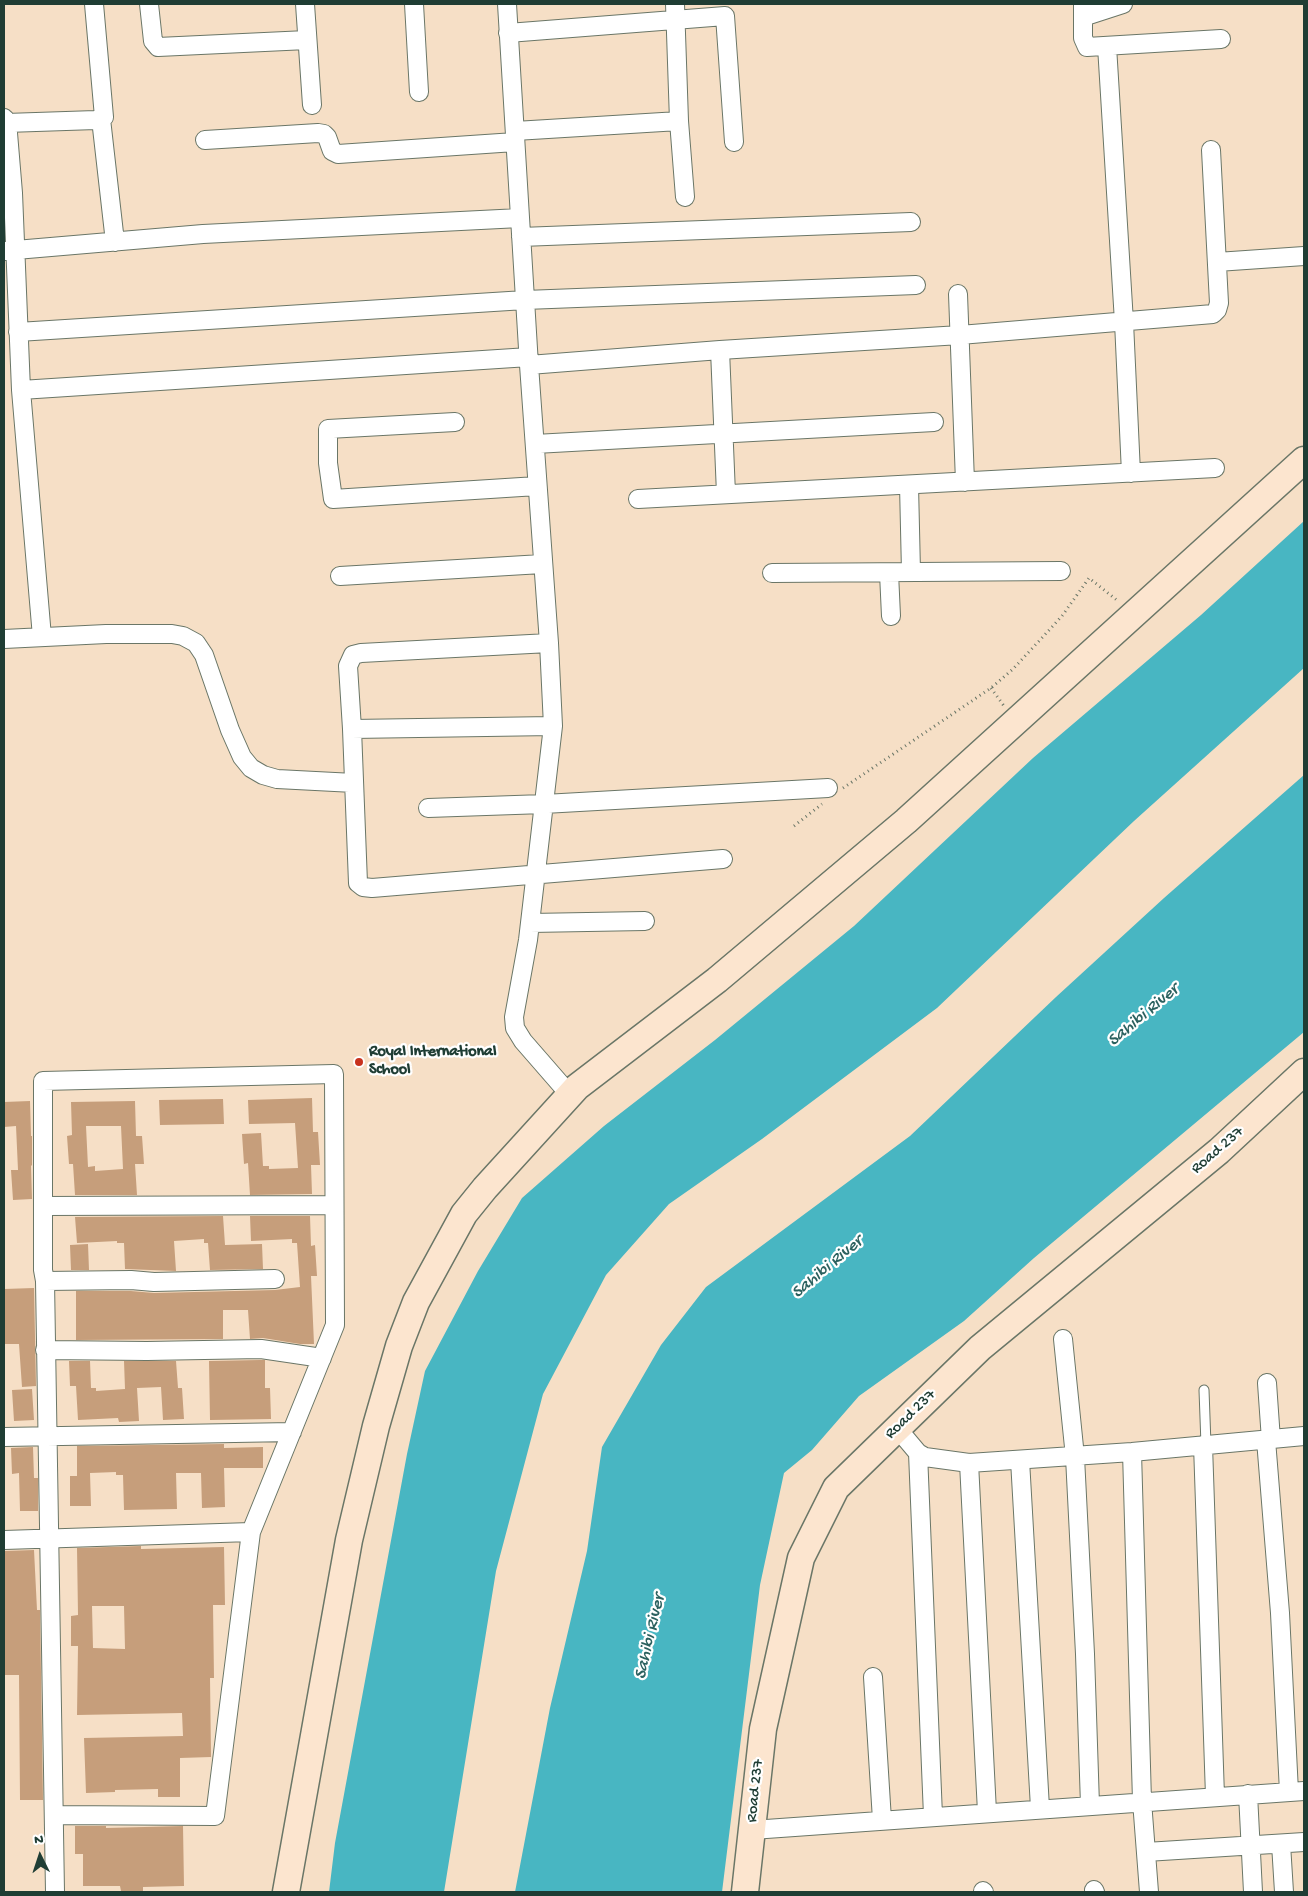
<!DOCTYPE html>
<html>
<head>
<meta charset="utf-8">
<style>
	body { margin:0 }
	#map { position:relative; width:1308px; height:1896px; overflow:hidden; background:#f6dfc6; font-family:"Gochi Hand",sans-serif }
	canvas { display:block }
	.frame { position:absolute; inset:0; border:5px solid #1f3d34; pointer-events:none }
	.north { position:absolute; left:15px; top:1831px; width:50px; height:50px; -webkit-text-stroke:4px #fff; paint-order:stroke; rotate:356deg; font-size:14px; font-weight:700; line-height:20px; text-align:center; color:#1f3d34 }
	.north::after { content:''; display:block; margin:auto; width:18px; height:22px; background:#1f3d34; clip-path:polygon(50% 0,100% 100%,50% 72%,0 100%) }
</style>
</head>
<body>
<div id="map">
<canvas width="1308" height="1896"></canvas>
<div class="frame"></div>
<div class="north">N</div>
</div>
<script>
const ctx = document.querySelector('canvas').getContext('2d');
ctx.lineJoin = 'round';
function fillPath(path, color) {
  ctx.fillStyle = color;
  ctx.fill(path, 'evenodd');
}
function toPath(rows) {
  const path = new Path2D();
  for (const r of rows) {
    path.moveTo(r[0], r[1]);
    for (let i = 2; i < r.length; i += 2) path.lineTo(r[i], r[i + 1]);
  }
  return path;
}
function stroke(path, color, width, dash) {
  ctx.strokeStyle = color;
  ctx.lineWidth = width;
  ctx.lineCap = dash ? 'butt' : 'round';
  ctx.setLineDash(dash || []);
  ctx.stroke(path);
}
function label(font, color, halo, rows, align = 'center') {
  ctx.font = font + ' "Gochi Hand",sans-serif';
  ctx.lineWidth = 4.5;
  ctx.setLineDash([]);
  ctx.textBaseline = 'middle';
  ctx.strokeStyle = halo;
  ctx.fillStyle = color;
  for (const [text, x, y, turn = 0] of rows) {
    ctx.save();
    ctx.translate(x, y);
    ctx.rotate((+turn || 0) * Math.PI / 180);
    ctx.textAlign = isNaN(turn) ? turn : align;
    if (halo) ctx.strokeText(text, 0, 0);
    ctx.fillText(text, 0, 0);
    ctx.restore();
  }
}
const water = toPath([
	[1304,521,1304,668,1134,821,937,1008,762,1139,669,1204,606,1275,543,1394,496,1571,444,1892,329,1892,335,1843,407,1454,425,1371,478,1271,522,1198,604,1126,715,1040,854,926,1033,758,1201,615],
	[1304,775,1304,1032,1034,1258,964,1321,859,1396,812,1450,784,1473,760,1585,722,1892,515,1892,550,1708,587,1551,602,1447,661,1345,706,1287,910,1136,1056,997,1164,898]
]);
const building = toPath([
	[312,1098,313,1132,318,1132,320,1165,311,1165,312,1194,250,1195,248,1163,244,1164,242,1134,261,1133,263,1166,269,1166,269,1169,298,1168,295,1123,249,1124,248,1100],
	[223,1099,224,1124,160,1125,159,1100],
	[30,1101,31,1136,32,1136,32,1165,31,1166,32,1199,13,1200,11,1170,18,1170,16,1126,4,1127,4,1102],
	[135,1101,136,1136,142,1136,144,1164,135,1164,137,1195,75,1195,73,1164,69,1164,67,1136,72,1135,71,1102],
	[86,1126,121,1126,123,1169,95,1171,95,1166,88,1167],
	[223,1216,225,1245,262,1244,263,1269,210,1270,208,1243,204,1243,204,1239,174,1241,176,1271,125,1269,124,1243,117,1243,117,1241,77,1243,75,1217],
	[250,1216,310,1216,311,1246,315,1245,317,1276,311,1276,314,1344,300,1344,263,1338,250,1339,248,1310,223,1310,223,1339,76,1340,76,1291,131,1291,154,1293,275,1290,300,1287,297,1243,292,1243,292,1239,251,1241],
	[88,1244,89,1270,71,1270,70,1245],
	[34,1288,36,1386,22,1387,19,1344,4,1344,4,1289],
	[260,1360,265,1360,265,1388,270,1388,271,1419,210,1420,209,1361],
	[69,1361,90,1361,91,1388,96,1388,96,1391,125,1389,124,1361,176,1361,178,1388,182,1388,184,1419,163,1420,161,1387,137,1388,139,1421,119,1422,118,1418,78,1420,76,1386,70,1386],
	[32,1389,34,1420,14,1421,12,1390],
	[224,1444,224,1448,263,1447,263,1468,224,1468,225,1507,202,1508,201,1473,176,1473,177,1509,124,1510,123,1475,116,1475,116,1472,90,1473,91,1506,70,1506,70,1476,77,1476,77,1446],
	[33,1447,34,1478,38,1478,38,1511,20,1511,19,1473,12,1474,11,1448],
	[141,1546,141,1549,224,1547,225,1605,213,1605,214,1678,210,1678,211,1757,180,1758,180,1797,158,1797,158,1789,115,1790,115,1792,86,1793,84,1738,183,1736,182,1713,77,1715,78,1646,71,1646,71,1616,78,1615,77,1548],
	[92,1606,124,1606,125,1649,93,1648],
	[34,1550,37,1610,40,1610,43,1800,20,1800,19,1675,4,1675,4,1551],
	[75,1826,106,1826,106,1828,183,1826,184,1886,143,1887,143,1891,121,1891,120,1886,83,1886,83,1854,75,1854]
]);
const path = toPath([
	[991,688,1004,706],
	[843,788,991,688,1013,669,1040,640,1062,616,1089,578,1118,601],
	[794,826,822,804]
]);
const lane = toPath([
	[1204,1390,1206,1445]
]);
const street = toPath([
	[149,4,153,41,158,47,307,40],
	[305,4,312,105],
	[414,4,419,92],
	[507,4,529,365,549,643,553,726,528,940,514,1017,515,1028,523,1041,570,1095],
	[675,4,679,121,685,197],
	[1083,4,1083,38,1087,47,1221,39],
	[1083,17,1123,4],
	[508,33,725,16,734,142],
	[1107,46,1124,322,1131,473],
	[4,118,8,133,13,193,21,390,42,637],
	[101,119,115,242],
	[6,123,96,120,104,117,94,4],
	[515,131,679,121],
	[205,140,318,133,324,134,327,137,332,151,338,154,515,142],
	[521,237,911,222],
	[4,251,203,234,520,218],
	[1217,262,1304,256],
	[958,294,965,482],
	[18,332,525,300,916,285],
	[720,350,726,494],
	[529,365,720,350,960,335,1213,314,1217,310,1219,303,1211,150],
	[21,390,529,357],
	[455,422,328,429,328,463,333,499,537,486],
	[535,444,934,422],
	[909,485,911,572],
	[638,499,1215,468],
	[772,573,1061,571],
	[889,573,891,616],
	[340,576,542,564],
	[4,639,106,634,172,634,183,636,196,643,204,655,230,730,242,757,251,768,263,775,277,779,354,783],
	[549,643,361,653,353,655,348,666,352,729,358,883,363,887,372,888,723,859],
	[352,729,553,726],
	[428,808,544,804,828,788],
	[530,923,645,921],
	[43,1206,334,1205],
	[45,1281,131,1280,154,1282,275,1279],
	[1063,1339,1075,1457,1085,1654,1090,1805],
	[45,1350,147,1351,261,1349,322,1358],
	[1267,1383,1271,1440],
	[897,1428,918,1453,925,1457,969,1463,1132,1452,1304,1436],
	[4,1437,292,1432],
	[1266,1440,1280,1613,1289,1792],
	[1203,1445,1215,1796],
	[1132,1452,1142,1801,1149,1892],
	[918,1453,933,1816],
	[1020,1460,1040,1808],
	[969,1463,987,1812],
	[4,1540,251,1532],
	[873,1677,882,1820],
	[1248,1794,1253,1892],
	[54,1815,215,1816,251,1532,335,1325,334,1074,43,1081,43,1270,45,1281,55,1892],
	[752,1830,1304,1791],
	[1281,1844,1284,1892],
	[1146,1852,1304,1842],
	[1094,1890,1095,1892],
	[983,1891,984,1892]
]);
const secondary = toPath([
	[286,1892,349,1540,376,1426,399,1346,416,1302,464,1214,485,1188,577,1087,717,980,906,821,1304,460],
	[745,1892,763,1729,801,1558,836,1488,980,1348,1219,1151,1304,1072]
]);
const markers = [
	[359,1062,5,"#c8321e"]
];
const poiNames = [
	["Royal International",369,1053],
	["School",369,1071]
];
const streetNames = [
	["Road 237",1218,1151,-41],
	["Road 237",911,1415,-44],
	["Road 237",756,1791,-84]
];
const waterNames = [
	["Sahibi River",1144,1016,-40],
	["Sahibi River",828,1268,-40],
	["Sahibi River",651,1637,-77]
];
fillPath(water, '#48b6c2');
fillPath(building, '#c69e7b');
stroke(lane, '#6a7667', 11);
stroke(street, '#6a7667', 20);
stroke(secondary, '#6a7667', 29);
stroke(path, '#6a7667', 3, [1, 4]);
stroke(lane, '#fff', 9);
stroke(street, '#fff', 18);
stroke(secondary, '#fce5cf', 26);
for (const [x, y, r, color] of markers) {
  const dot = new Path2D();
  dot.arc(x, y, r, 0, 2 * Math.PI);
  ctx.fillStyle = color;
  ctx.fill(dot);
  stroke(dot, '#fff', 2);
}
label('bold 16px', '#1f3d34', '#fff', poiNames, 'left');
label('16px', '#1f3d34', '#fff', streetNames);
label('italic 18px', '#2b615f', '#fff', waterNames);
</script>
</body>
</html>
